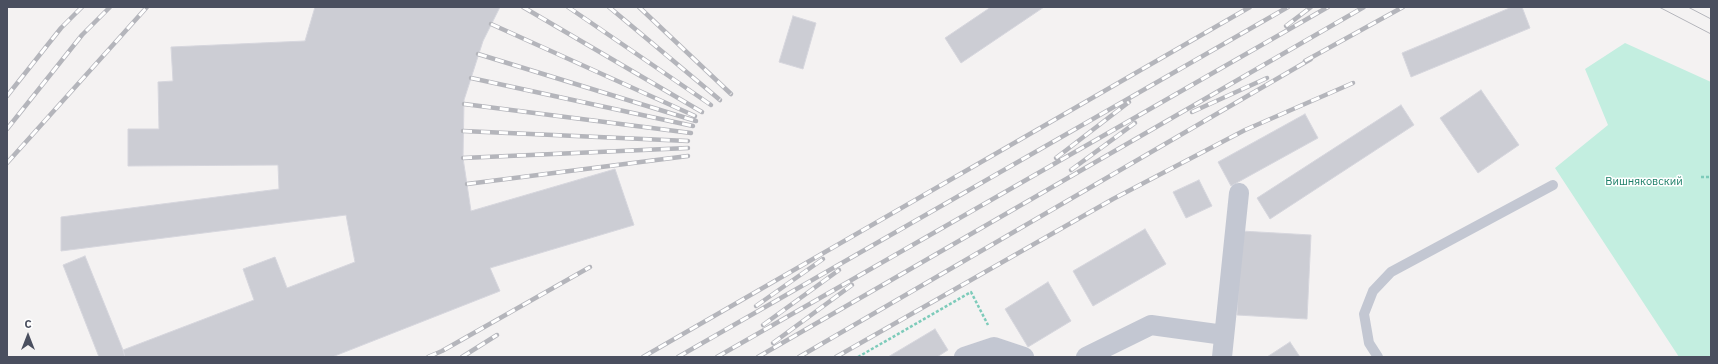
<!DOCTYPE html>
<html>
<head>
<meta charset="utf-8">
<style>
	body { margin:0 }
	#map { position:relative; width:1718px; height:364px; overflow:hidden; background:#f4f2f2; font-family:"IBM Plex Sans",sans-serif }
	canvas { display:block }
	.frame { position:absolute; inset:0; border:8px solid #4a4f5f; pointer-events:none }
	.north { position:absolute; left:8px; top:316px; width:40px; height:40px; -webkit-text-stroke:3px #fff; paint-order:stroke; rotate:0deg; font-size:11px; font-weight:700; line-height:16px; text-align:center; color:#4a4f5f }
	.north::after { content:''; display:block; margin:auto; width:14px; height:18px; background:#4a4f5f; clip-path:polygon(50% 0,100% 100%,50% 72%,0 100%) }
</style>
</head>
<body>
<div id="map">
<canvas width="1718" height="364"></canvas>
<div class="frame"></div>
<div class="north">С</div>
</div>
<script>
const ctx = document.querySelector('canvas').getContext('2d');
ctx.lineJoin = 'round';
function fillPath(path, color) {
  ctx.fillStyle = color;
  ctx.fill(path, 'evenodd');
}
function toPath(rows) {
  const path = new Path2D();
  for (const r of rows) {
    path.moveTo(r[0], r[1]);
    for (let i = 2; i < r.length; i += 2) path.lineTo(r[i], r[i + 1]);
  }
  return path;
}
function stroke(path, color, width, dash) {
  ctx.strokeStyle = color;
  ctx.lineWidth = width;
  ctx.lineCap = dash ? 'butt' : 'round';
  ctx.setLineDash(dash || []);
  ctx.stroke(path);
}
function label(font, color, halo, rows, align = 'center') {
  ctx.font = font + ' "IBM Plex Sans",sans-serif';
  ctx.lineWidth = 3;
  ctx.setLineDash([]);
  ctx.textBaseline = 'middle';
  ctx.strokeStyle = halo;
  ctx.fillStyle = color;
  for (const [text, x, y, turn = 0] of rows) {
    ctx.save();
    ctx.translate(x, y);
    ctx.rotate((+turn || 0) * Math.PI / 180);
    ctx.textAlign = isNaN(turn) ? turn : align;
    if (halo) ctx.strokeText(text, 0, 0);
    ctx.fillText(text, 0, 0);
    ctx.restore();
  }
}
const green = toPath([
	[1625,43,1711,82,1711,357,1679,357,1555,168,1608,125,1585,69]
]);
const building = toPath([
	[315,7,500,7,483,41,464,100,463,158,471,211,615,169,634,225,490,268,500,291,332,357,125,357,123,350,254,300,243,269,275,257,287,288,355,262,346,215,61,251,61,217,279,189,278,165,128,166,128,129,159,129,158,82,173,81,171,47,305,41,315,7],
	[991,7,1044,7,961,63,945,38,991,7],
	[1512,7,1522,7,1530,28,1411,77,1402,53,1512,7],
	[793,16,816,23,803,69,779,62,793,16],
	[1481,90,1519,145,1478,173,1440,118,1481,90],
	[1401,105,1414,125,1270,219,1257,198,1401,105],
	[1305,114,1318,138,1231,186,1218,162,1305,114],
	[1199,180,1212,206,1186,218,1173,192,1199,180],
	[1145,229,1166,264,1093,306,1073,271,1145,229],
	[1241,231,1311,235,1307,319,1237,315,1241,231],
	[85,256,123,350,125,357,99,357,63,265,85,256],
	[1048,282,1071,321,1028,347,1005,309,1048,282],
	[935,329,948,350,937,357,888,357,935,329],
	[1290,342,1300,357,1267,357,1290,342]
]);
const path = toPath([
	[1701,177,1711,177],
	[858,357,971,292,988,325]
]);
const service = toPath([
	[1378,357,1369,343,1364,314,1373,291,1391,272,1553,185]
]);
const minor = toPath([
	[964,357,994,347,1024,357],
	[1086,357,1151,325,1224,335],
	[1222,357,1239,193]
]);
const tram = toPath([
	[1659,7,1711,34],
	[1688,7,1711,19]
]);
const rail = toPath([
	[523,7,702,112],
	[568,7,711,105],
	[609,7,720,100],
	[639,7,731,94],
	[491,24,695,116],
	[1286,26,1311,7],
	[478,54,696,121],
	[1305,61,1403,7],
	[471,78,693,126],
	[7,96,61,28,82,7],
	[464,104,691,133],
	[1192,112,1267,78],
	[7,129,82,35,110,7],
	[463,131,688,141],
	[463,158,688,148],
	[1056,158,1129,102],
	[7,163,147,7],
	[1071,170,1135,123],
	[467,184,688,156],
	[756,306,823,259],
	[763,325,839,270],
	[773,343,852,285],
	[428,357,442,351,590,267],
	[462,357,497,335],
	[643,357,1250,7],
	[678,357,1288,7],
	[717,357,1328,7],
	[758,357,1364,7],
	[799,357,1311,59],
	[836,357,1113,199,1245,130,1353,83]
]);
const parkNames = [
	["Вишняковский",1644,182]
];
fillPath(green, '#c3eee0');
fillPath(building, '#cccdd4');
stroke(building, '#d6d6dd', 1);
stroke(path, '#7dcbba', 2.5, [3, 2]);
stroke(service, '#c3c7d2', 10);
stroke(minor, '#c3c7d2', 20);
stroke(tram, '#b4b5bb', 1);
stroke(rail, '#b4b5bb', 4.5);
stroke(rail, '#fff', 3, [9]);
label('11px', '#1c7f68', '#fff', parkNames);
</script>
</body>
</html>
